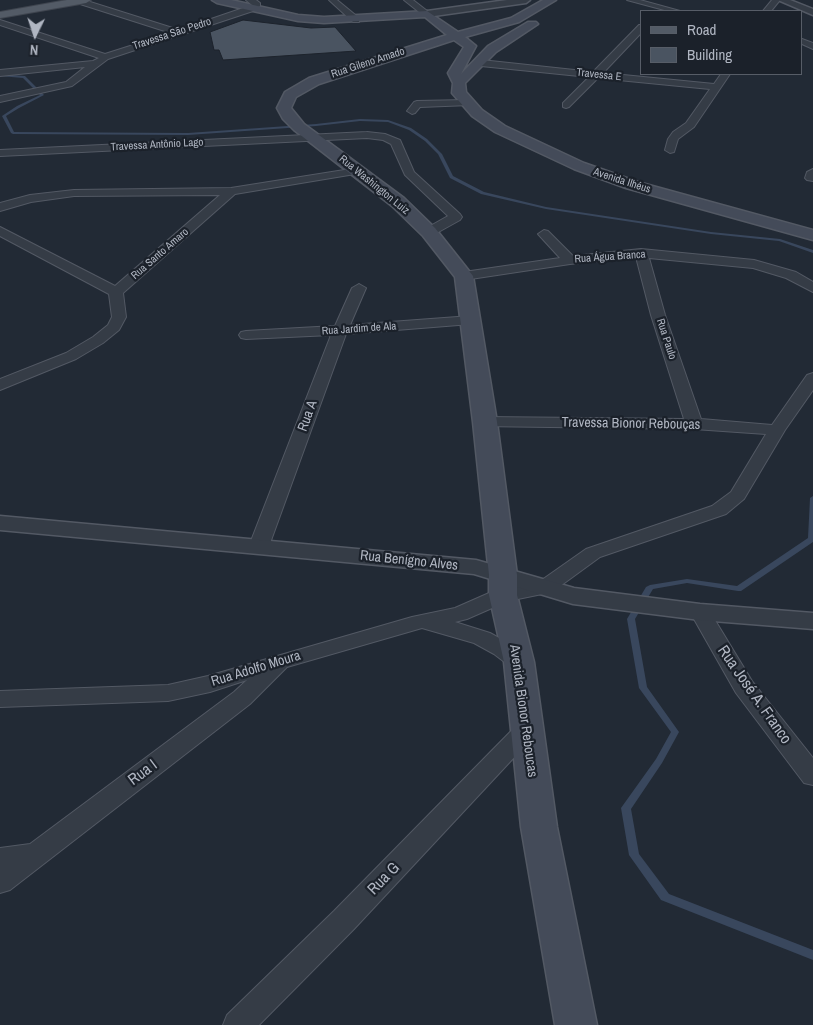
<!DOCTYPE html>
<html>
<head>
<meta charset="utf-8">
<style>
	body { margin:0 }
	#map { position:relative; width:813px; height:1025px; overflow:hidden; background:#222a35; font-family:"Archivo Narrow",sans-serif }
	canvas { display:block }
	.legend { position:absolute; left:640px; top:10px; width:162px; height:65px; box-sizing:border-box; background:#1b212a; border:1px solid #575d67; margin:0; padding:6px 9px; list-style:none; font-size:15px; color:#b0b6c2 }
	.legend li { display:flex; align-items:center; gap:10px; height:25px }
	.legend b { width:25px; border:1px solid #575d67 }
	.north { position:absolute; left:10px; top:10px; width:50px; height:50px; -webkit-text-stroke:4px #1b212a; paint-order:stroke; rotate:184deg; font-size:14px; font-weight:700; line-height:20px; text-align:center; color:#b0b6c2 }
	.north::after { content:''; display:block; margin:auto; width:18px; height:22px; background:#b0b6c2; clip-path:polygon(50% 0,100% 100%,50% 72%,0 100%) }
</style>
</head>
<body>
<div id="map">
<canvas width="813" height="1025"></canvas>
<ul class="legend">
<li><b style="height:6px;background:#535b66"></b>Road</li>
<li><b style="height:14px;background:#4a5461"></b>Building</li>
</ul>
<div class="north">N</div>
</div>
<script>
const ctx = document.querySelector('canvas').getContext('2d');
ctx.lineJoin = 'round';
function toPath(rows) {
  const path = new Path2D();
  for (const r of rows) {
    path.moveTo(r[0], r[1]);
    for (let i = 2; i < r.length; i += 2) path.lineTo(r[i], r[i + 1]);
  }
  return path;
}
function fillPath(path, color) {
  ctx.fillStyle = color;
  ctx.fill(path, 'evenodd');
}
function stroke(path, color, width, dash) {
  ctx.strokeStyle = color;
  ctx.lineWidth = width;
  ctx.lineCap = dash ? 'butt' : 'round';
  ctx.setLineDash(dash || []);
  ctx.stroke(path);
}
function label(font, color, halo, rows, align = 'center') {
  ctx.font = font + ' "Archivo Narrow",sans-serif';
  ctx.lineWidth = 4.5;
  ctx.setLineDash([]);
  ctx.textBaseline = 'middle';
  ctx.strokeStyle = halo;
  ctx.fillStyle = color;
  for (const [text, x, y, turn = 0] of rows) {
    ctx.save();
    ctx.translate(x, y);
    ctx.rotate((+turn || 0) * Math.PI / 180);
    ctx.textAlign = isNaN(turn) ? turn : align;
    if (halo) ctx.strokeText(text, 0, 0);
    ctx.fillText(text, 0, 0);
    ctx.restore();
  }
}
const stream = toPath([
	[0,74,25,76,44,95,19,108,6,116,14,132,188,133,316,124,360,119,388,120,411,128,427,139,442,154,453,176,484,192,546,207,711,232,780,239,813,250,813,253,779,241,711,234,546,209,481,194,450,178,438,154,425,141,409,130,388,122,360,121,316,126,188,135,13,134,11,133,2,116,17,106,40,95,23,78,0,76,0,74],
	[813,496,813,542,741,591,738,591,687,583,653,589,635,619,647,687,679,732,662,763,631,809,639,854,669,894,813,950,813,960,661,900,629,855,621,808,656,759,671,732,639,688,627,619,646,587,650,585,687,579,737,586,808,538,810,498,813,496]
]);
const building = toPath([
	[243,20,311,28,335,27,356,51,223,60,219,50,214,50,210,32,243,20]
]);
const minor = toPath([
	[77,0,84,0,179,30,252,5,246,0,256,0,260,3,260,6,256,10,108,59,72,86,0,102,0,96,66,82,85,67,0,76,0,70,93,61,99,58,0,25,0,20,105,54,171,33,77,3,77,0],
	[329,0,337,0,359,18,359,22,353,22,329,0],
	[404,0,413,0,431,14,424,16,404,0],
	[627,0,640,0,680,11,668,11,627,0],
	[772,0,780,0,771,11,763,11,772,0],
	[639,25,642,25,642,32,603,73,714,84,721,74,730,74,694,127,678,139,674,152,670,153,665,150,668,139,673,132,686,123,710,89,598,78,569,107,566,108,563,107,563,103,589,77,481,66,477,63,481,60,593,72,639,25],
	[802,39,813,43,813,49,802,44,802,39],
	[467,100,470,101,470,105,420,107,415,113,412,114,407,111,414,102,417,101,467,100],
	[367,132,385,134,400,140,414,172,460,214,462,217,460,220,433,235,425,235,423,232,425,229,448,216,405,175,391,144,383,140,367,138,0,156,0,150,367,132],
	[357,168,363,171,361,173,235,194,123,293,126,317,119,330,103,343,76,359,0,390,0,379,66,353,93,337,108,325,112,317,109,294,0,236,0,227,115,286,220,195,74,196,31,202,0,211,0,203,30,195,74,190,231,188,357,168],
	[813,169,813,181,807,180,805,178,807,172,813,169],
	[544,230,548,231,573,256,641,249,754,260,796,272,813,282,813,292,786,278,753,268,649,258,665,315,701,419,772,425,807,375,813,373,813,390,785,430,744,499,726,514,600,557,552,592,508,601,467,619,455,622,490,633,510,644,527,657,530,662,527,667,519,670,511,667,494,654,474,643,422,628,287,667,250,704,10,890,0,893,0,848,30,844,234,692,247,680,210,692,168,701,0,707,0,691,168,685,208,676,412,617,455,608,496,590,539,582,586,549,712,506,731,492,766,434,694,429,479,426,477,422,479,418,485,417,684,419,651,315,636,257,570,264,464,280,457,276,464,272,560,258,538,234,544,230],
	[359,284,366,288,350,325,471,316,476,317,478,320,476,323,471,324,346,334,269,546,266,550,259,552,252,550,249,546,331,335,246,339,241,338,239,335,241,332,246,331,335,326,352,288,359,284],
	[700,605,707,607,752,681,813,758,813,785,804,783,736,693,690,612,693,607,700,605],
	[526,721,534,724,538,730,534,736,354,929,259,1025,223,1025,227,1015,334,911,518,724,526,721]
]);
const tertiary = toPath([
	[507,0,530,0,526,3,427,17,422,14,427,11,507,0],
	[778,0,790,0,813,9,813,15,778,0],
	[0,516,476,560,574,588,700,604,813,613,813,629,700,620,573,604,474,574,0,530,0,516]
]);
const secondary = toPath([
	[212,0,231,0,298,15,324,17,427,11,458,32,511,18,543,0,556,0,519,22,465,37,476,46,461,74,488,46,528,22,536,22,538,24,496,52,465,83,466,92,482,110,505,126,584,163,638,182,813,230,813,240,626,188,574,169,495,132,472,116,452,93,453,83,448,73,464,47,454,40,319,84,296,97,291,108,304,124,404,198,435,228,473,276,497,422,517,575,517,595,534,662,557,827,597,1025,555,1025,521,827,504,662,489,595,489,575,473,422,455,277,423,236,392,206,294,130,283,119,277,108,285,92,309,78,447,35,425,17,324,23,298,21,217,3,212,0]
]);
const primary = toPath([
	[67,0,91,0,86,3,0,18,0,12,67,0]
]);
const farStreetnames = [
	["Travessa São Pedro",172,34,-18],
	["Rua Gileno Amado",368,63,-18],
	["Travessa E",599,75,6],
	["Travessa Antônio Lago",157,145,-3],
	["Avenida Ilhéus",622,181,18],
	["Rua Washington Luiz",374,185,39],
	["Rua Santo Amaro",160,254,-41],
	["Rua Água Branca",610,257,-4],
	["Rua Jardim de Ala",359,329,-4],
	["Rua Paulo",666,339,72]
];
const streetNames = [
	["Rua A",308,416,-70],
	["Travessa Bionor Rebouças",631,424,1],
	["Rua Benígno Alves",409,561,6],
	["Rua Adolfo Moura",256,669,-17],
	["Avenida Bionor Reboucas",523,711,82]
];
const nearStreetnames = [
	["Rua José A. Franco",754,695,55],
	["Rua I",143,773,-37],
	["Rua G",384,879,-46]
];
fillPath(stream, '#39475d');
fillPath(building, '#4a5461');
stroke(building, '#1d232c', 1);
stroke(minor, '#535964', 2);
stroke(tertiary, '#535964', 3);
stroke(secondary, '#535964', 3);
stroke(primary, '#3f454f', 2);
fillPath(minor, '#353c46');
fillPath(tertiary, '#353c46');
fillPath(secondary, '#444b59');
fillPath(primary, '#535b66');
label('11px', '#b0b6c2', '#1b212a', farStreetnames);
label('14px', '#b0b6c2', '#1b212a', streetNames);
label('16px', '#b0b6c2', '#1b212a', nearStreetnames);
</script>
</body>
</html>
